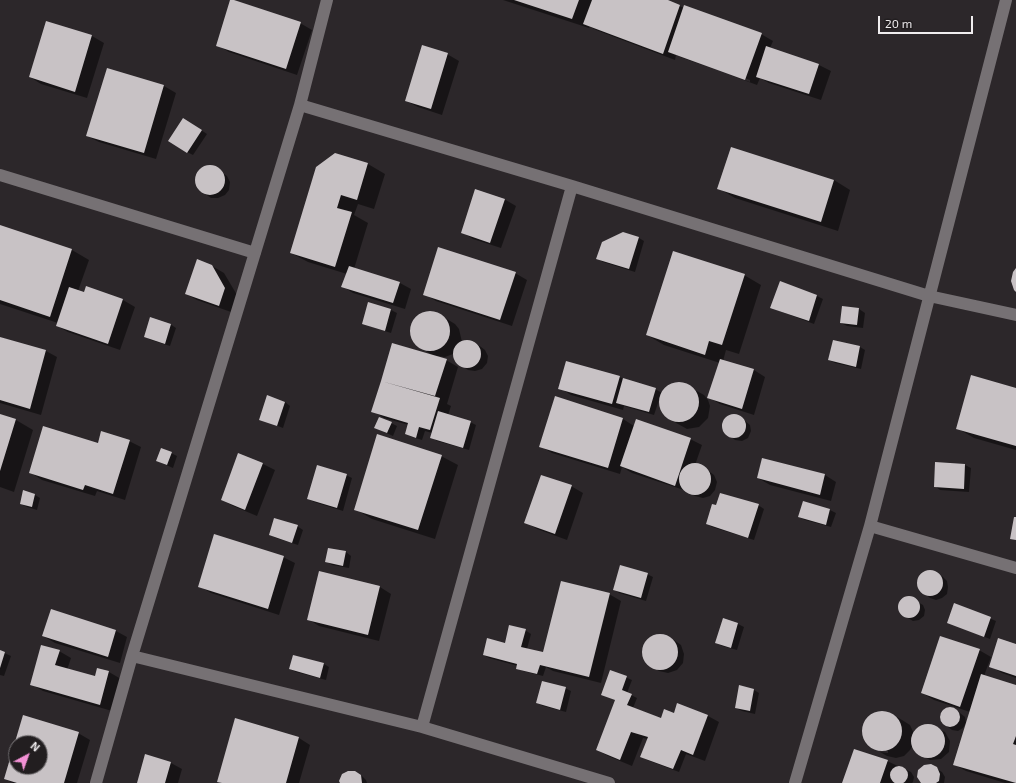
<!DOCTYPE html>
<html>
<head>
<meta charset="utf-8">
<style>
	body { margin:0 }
	#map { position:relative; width:1016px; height:783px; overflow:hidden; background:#2c272a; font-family:"Exo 2",sans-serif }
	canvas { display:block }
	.north { position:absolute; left:8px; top:735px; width:40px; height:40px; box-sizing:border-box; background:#221e20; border:1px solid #747173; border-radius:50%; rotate:41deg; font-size:11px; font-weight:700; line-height:16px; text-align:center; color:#f0edef }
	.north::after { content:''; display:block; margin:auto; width:14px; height:18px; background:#f391d5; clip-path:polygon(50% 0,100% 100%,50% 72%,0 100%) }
	.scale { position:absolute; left:878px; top:16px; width:95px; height:18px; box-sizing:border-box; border:2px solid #f0edef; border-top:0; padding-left:5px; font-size:12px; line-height:14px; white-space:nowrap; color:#f0edef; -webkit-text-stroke:3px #221e20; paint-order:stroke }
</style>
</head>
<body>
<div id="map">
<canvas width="1016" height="783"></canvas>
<div class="north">N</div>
<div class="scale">20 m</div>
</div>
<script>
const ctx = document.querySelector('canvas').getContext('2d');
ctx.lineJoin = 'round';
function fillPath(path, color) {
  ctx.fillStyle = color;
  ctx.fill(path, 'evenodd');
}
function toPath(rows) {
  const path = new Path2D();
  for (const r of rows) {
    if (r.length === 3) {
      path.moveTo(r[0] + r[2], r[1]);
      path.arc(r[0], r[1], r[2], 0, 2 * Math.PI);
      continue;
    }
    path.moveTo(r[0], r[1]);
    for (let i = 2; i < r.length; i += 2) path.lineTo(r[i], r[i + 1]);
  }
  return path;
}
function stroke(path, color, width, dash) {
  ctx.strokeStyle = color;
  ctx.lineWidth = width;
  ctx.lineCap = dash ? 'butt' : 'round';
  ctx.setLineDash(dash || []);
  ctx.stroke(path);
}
const shadow = toPath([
	[503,0,665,0,684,8,761,34,773,41,770,48,819,65,831,71,821,100,769,83,760,78,757,85,676,55,675,60,596,30,590,27,589,28],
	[680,55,750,80,750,82,680,57],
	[47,22,92,36,104,43,87,98,41,84,30,77],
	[300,23,312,30,297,75,229,52,217,45],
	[447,54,459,61,442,115,418,107,406,101],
	[107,69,164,86,176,93,156,159,99,142,87,136],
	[189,122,207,134,193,155,187,152],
	[335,154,368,164,385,174,374,209,358,204,354,215,368,223,354,269,400,283,411,289,405,309,353,293,342,286,347,274,308,262,291,253],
	[208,166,215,168,227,176,230,182,229,190,225,195,218,198,211,198,198,189,196,183,197,175,201,169],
	[834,180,850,190,838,231,735,198,718,188],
	[504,199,516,206,501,248,473,239,462,232],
	[0,226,72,250,89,260,78,291,84,293,86,287,123,300,135,307,120,350,68,332,57,326,58,323,0,304],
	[639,238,644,241,635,272,603,262,598,259],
	[212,266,224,273,237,295,231,312,197,300,186,294],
	[515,273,527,280,512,326,436,301,424,294],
	[744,275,761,285,739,354,726,350,723,361,754,370,765,377,754,415,720,404,708,397,720,363,664,345,647,335],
	[780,283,817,296,823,299,814,324,777,310],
	[369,304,391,310,397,313,391,333,369,326,364,323],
	[843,307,859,309,865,313,863,328,847,326,841,323],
	[430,311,437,313,455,324,459,329,462,342,466,340,473,341,485,350,488,356,487,363,482,369,475,371,468,370,462,366,456,361,453,354,445,357,437,356,437,357,446,360,458,367,447,404,451,406,448,415,470,422,476,425,469,450,437,441,431,437,432,433,425,431,422,440,412,437,406,434,409,425,384,418,373,411,393,344,432,355,415,344,410,332,411,326,418,315,424,312],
	[170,324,176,328,170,346,151,340,145,337],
	[0,338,46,351,57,357,41,415,0,403],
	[860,347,865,350,861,369,835,363,829,360],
	[619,377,624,379,655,389,662,393,668,387,673,384,680,383,686,385,704,395,708,400,710,406,708,418,699,427,687,429,669,419,661,410,660,397,654,415,624,406,623,410,571,395,560,388],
	[1016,389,1016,450,974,438,957,428],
	[555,397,623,419,634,426,690,439,702,445,695,465,702,466,714,475,717,482,715,490,710,496,703,498,695,496,687,491,632,473,622,467,620,474,552,453,540,446],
	[285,402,290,406,283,428,260,419],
	[0,415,16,420,33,430,14,492,0,487],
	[732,415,739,416,750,425,751,431,748,438,742,441,735,440,724,431,723,424,726,418],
	[391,423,397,426,393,436,375,428],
	[129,441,141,447,125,500,97,491,95,496,42,480,31,473,98,444],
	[171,453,177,456,173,468,157,461],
	[239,454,263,464,275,470,257,516,233,506,222,500],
	[441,456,458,465,435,539,372,519,355,509],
	[936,463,965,465,971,468,969,492,940,490,935,486],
	[346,475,352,478,343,511,314,502,308,499],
	[825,475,836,482,831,501,770,485,758,478],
	[571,486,583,493,567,540,537,529,525,522],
	[35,495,40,498,37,510,27,507,21,504],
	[803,502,830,510,836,513,831,527,805,520,799,517],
	[758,505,764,509,754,540,712,527,707,524],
	[297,526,303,530,298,545,276,538,270,535],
	[329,549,346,552,351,556,349,568,332,565,326,561],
	[283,557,295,563,279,615,211,593,199,586],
	[930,571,942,576,947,581,948,587,947,594,942,598,936,600,930,598,919,589,917,583,919,577,923,573],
	[647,574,653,577,646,601,619,593,614,589],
	[380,587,391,594,379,641,319,626,308,619],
	[609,594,621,601,601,683,553,671,546,667,543,676,523,671,517,668,518,666,489,658,484,655,506,644,525,630,531,634,527,649,544,654],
	[911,598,923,605,925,610,924,616,919,620,913,621,901,614,899,608,900,602,905,599],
	[955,604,996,621,990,639,954,625],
	[723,619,738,624,744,627,737,650,722,646,716,643],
	[116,631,127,637,120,663,55,643,43,636],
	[659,635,668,636,681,645,684,654,683,663,677,670,668,673,659,671,646,662,643,654,644,644,650,637],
	[1016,645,1016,678,1002,673,990,666],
	[979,650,991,657,984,676,1016,686,1016,783,1005,783,966,771,955,765,970,712,934,700,922,693],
	[0,651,11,656,4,676,0,675],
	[59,651,71,658,67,670,95,678,98,669,109,672,121,679,112,711,43,691,31,684],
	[324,664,329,667,326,680,296,672,290,669],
	[611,671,632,680,627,693,637,698,633,708,661,719,674,714,708,716,719,722,705,761,686,754,679,772,647,760,641,756,648,739,643,738,632,766,608,756,597,750,615,700,602,694],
	[565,688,571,691,566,712,543,706,537,703],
	[754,690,759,693,755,714,742,711,736,708],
	[948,708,955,709,965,717,966,723,963,728,958,731,952,730,941,722,940,716,943,710],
	[881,712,890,713,902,720,910,725,914,734,915,731,924,726,929,725,945,732,950,741,949,752,941,759,930,760,919,754,913,745,910,750,904,756,896,758,887,756,880,752,888,753,888,751,878,750,878,751,875,749,868,744,863,736,863,727,867,719,873,714],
	[24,717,78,733,90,740,77,783,13,783,5,779],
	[16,743,40,743,40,767,16,767],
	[299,738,310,745,299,783,222,783,218,781],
	[887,761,911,772,914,777,913,782,912,783,898,783,894,781,894,783,843,783],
	[171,763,182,769,178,783,138,783],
	[930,765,942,772,945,777,944,783,922,783],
	[361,775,366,780,367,783,341,783]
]);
const building = toPath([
	[230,0,234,0,301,22,286,69,216,46],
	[514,0,579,0,572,19],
	[592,0,668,0,680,5,663,54,583,24],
	[684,5,762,33,745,80,668,52],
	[46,21,92,35,75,92,29,77],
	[422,45,448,53,431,109,405,101],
	[766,46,819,64,809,94,756,77],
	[107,68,164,85,144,153,86,136],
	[183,118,202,130,187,153,168,141],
	[731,147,834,180,821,222,717,189],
	[335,153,368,163,357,200,341,195,337,208,352,212,335,267,290,253,316,167],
	[210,180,15],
	[475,189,505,199,490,243,461,233],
	[0,225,72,249,50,317,0,300],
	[623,232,639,237,629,269,596,259,602,242],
	[438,247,516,272,500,320,423,295],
	[673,251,745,274,722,345,709,341,705,355,646,335],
	[197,259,212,265,225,288,219,306,185,294],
	[349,266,400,282,393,303,341,287],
	[1016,268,1016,292,1014,290,1011,281,1013,272],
	[780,281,817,295,809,321,770,308],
	[86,286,123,299,108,344,56,326,69,287,84,292],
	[368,302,391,309,385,331,362,324],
	[842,306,859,308,857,325,840,323],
	[430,331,20],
	[150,317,171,324,165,344,144,337],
	[0,337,46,350,30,409,0,400],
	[467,354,14],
	[833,340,860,346,856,367,828,360],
	[392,343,447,359,435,396,381,381],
	[720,359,754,369,742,409,707,398],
	[566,361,620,376,612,404,558,389],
	[971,375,1016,388,1016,446,956,429],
	[623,378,656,388,649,412,616,403],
	[381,381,440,398,430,430,419,427,416,438,405,434,408,423,371,412],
	[679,402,20],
	[267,395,285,402,277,426,259,420],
	[555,396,623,418,608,468,539,447],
	[438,411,471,421,463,448,430,438],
	[0,414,16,419,0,471],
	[734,426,12],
	[379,417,392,422,387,433,374,428],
	[636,419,691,438,675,486,620,466],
	[43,426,98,443,101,431,130,440,113,494,85,485,83,490,29,473],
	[377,434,442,455,418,530,354,510],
	[161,448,172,452,167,465,156,461],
	[238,453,263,463,245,510,221,500],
	[762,458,825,474,820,495,757,478],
	[935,462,965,464,964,489,934,487],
	[695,479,16],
	[317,465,347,474,337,508,307,499],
	[541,475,572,485,555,534,524,523],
	[23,490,35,494,32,507,20,504],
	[720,493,759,504,748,538,706,524,712,504,716,505],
	[803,501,830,509,826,525,798,517],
	[1014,517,1016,517,1016,540,1010,539],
	[274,518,298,525,292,543,269,535],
	[214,534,284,556,268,609,198,587],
	[328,548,346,551,343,566,325,562],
	[620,565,648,573,641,598,613,590],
	[930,583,13],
	[319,571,380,586,368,635,307,620],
	[561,581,610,593,589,677,540,665,537,674,516,669,517,664,483,655,487,638,505,643,509,625,526,629,521,647,543,652],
	[909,607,11],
	[954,603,991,617,984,637,947,623],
	[51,609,116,630,108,657,42,636],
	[723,618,738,623,731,648,715,643],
	[660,652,18],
	[940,636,980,649,960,707,921,693],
	[998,638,1016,644,1016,676,989,667],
	[41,645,60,650,55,665,95,676,97,668,109,671,100,705,30,685],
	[0,650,5,652,0,668],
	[293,655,324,663,320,678,289,669],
	[610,670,627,676,622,690,632,694,627,705,661,718,664,709,674,713,677,703,708,715,693,755,681,750,673,769,640,757,648,737,631,732,620,760,596,750,615,700,601,695],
	[981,674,1016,685,1016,736,1013,744,1016,745,1016,783,953,765],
	[542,681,566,687,560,710,536,703],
	[739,685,754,689,750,711,735,708],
	[950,717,10],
	[882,731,20],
	[23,715,79,732,64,783,17,783,4,779],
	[16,743,40,743,40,767,16,767],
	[235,718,299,737,286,783,222,783,217,782],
	[928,741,17],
	[854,749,888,760,880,783,842,783],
	[145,754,171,762,165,783,137,783],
	[931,764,937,767,940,774,939,781,936,783,921,783,917,777,918,770,924,765],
	[899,775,9],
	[348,771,355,771,361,775,362,783,340,783,339,781,342,774]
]);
const street = toPath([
	[300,105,572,186,929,296,1016,315],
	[0,175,255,253],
	[870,526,1016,568],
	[132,656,422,727,609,783],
	[422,727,572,186],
	[96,783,132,656,300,105,327,0],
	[795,783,870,526,1006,0]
]);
fillPath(shadow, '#0007');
fillPath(building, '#c8c2c5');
stroke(street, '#767174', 12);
</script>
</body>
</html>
